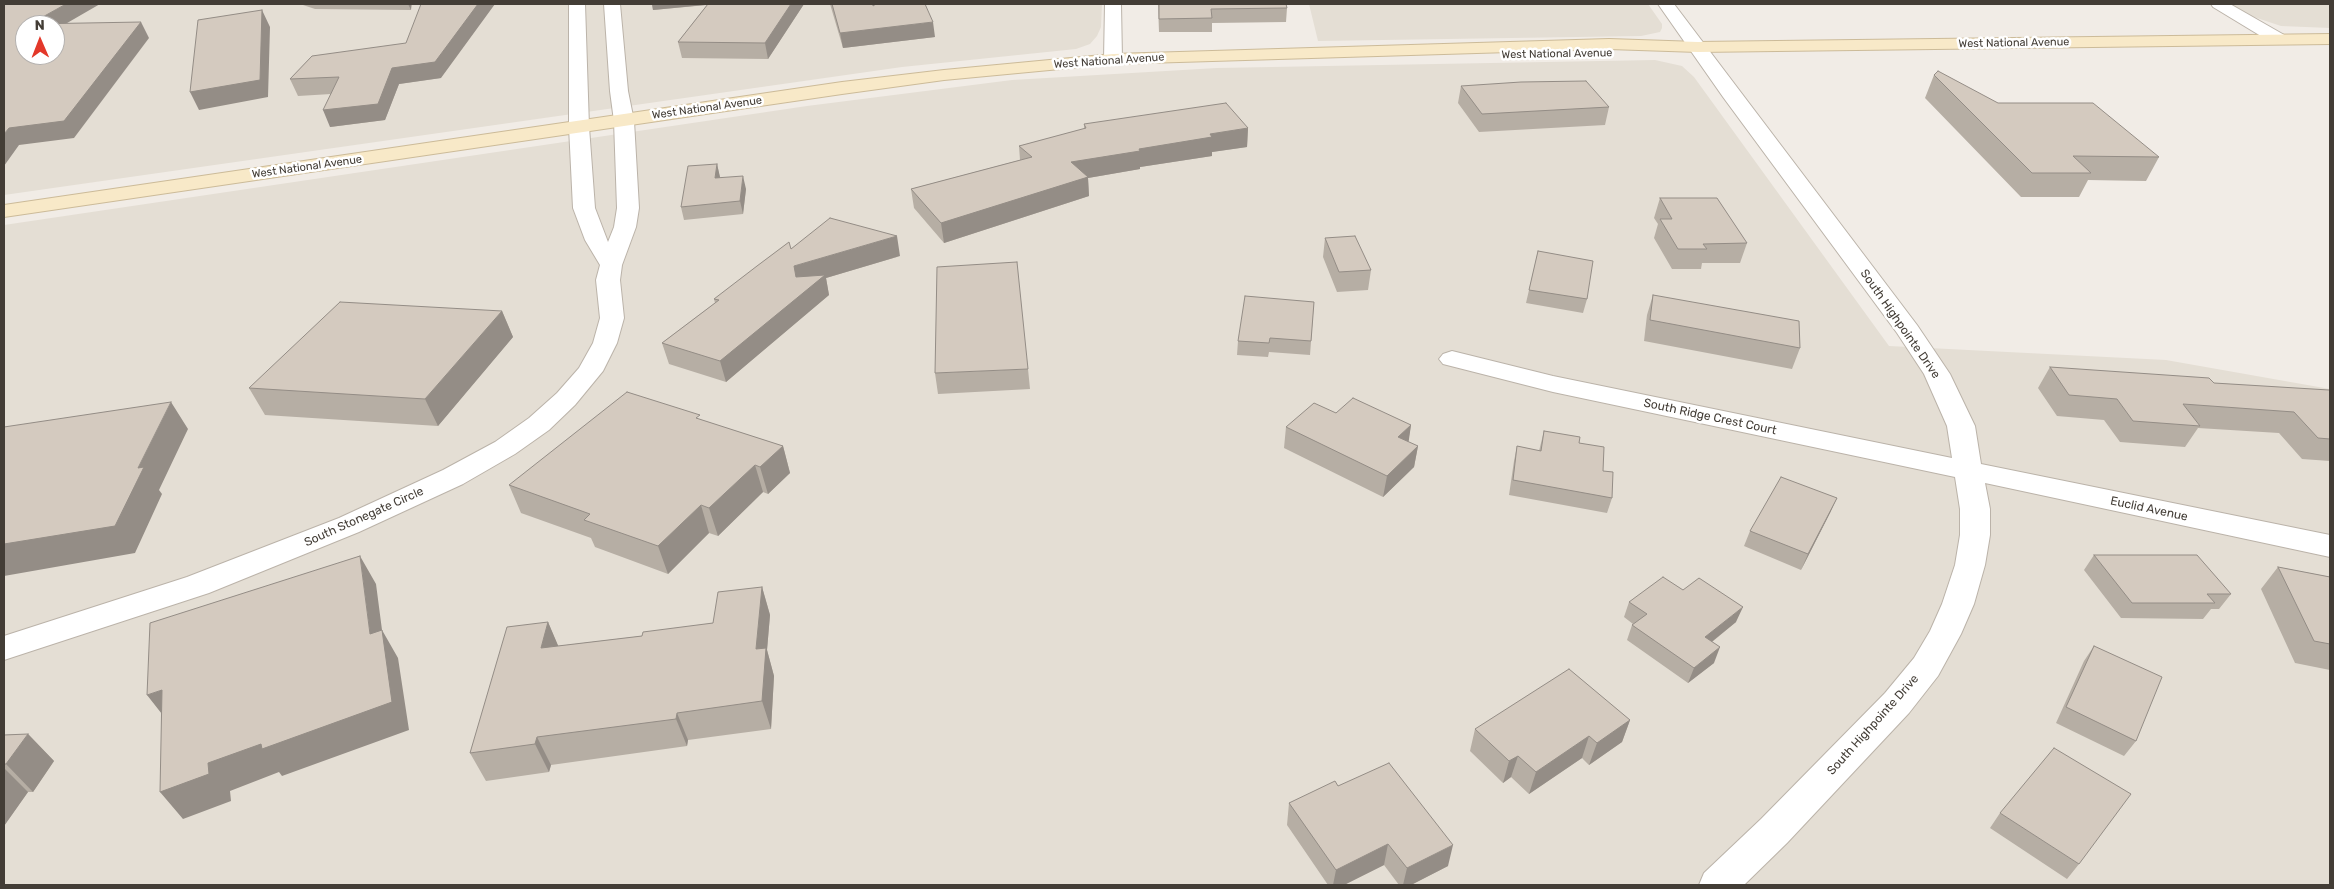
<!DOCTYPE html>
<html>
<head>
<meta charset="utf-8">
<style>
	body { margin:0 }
	#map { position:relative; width:2334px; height:889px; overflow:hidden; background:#f1ece6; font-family:Rubik,sans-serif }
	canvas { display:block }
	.frame { position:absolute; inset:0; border:5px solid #433d36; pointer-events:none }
	.north { position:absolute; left:15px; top:15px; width:50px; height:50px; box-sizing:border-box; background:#fff; border:1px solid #b4b1af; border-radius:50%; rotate:359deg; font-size:14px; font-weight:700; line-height:20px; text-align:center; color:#433d36 }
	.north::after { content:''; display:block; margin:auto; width:18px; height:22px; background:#e3382a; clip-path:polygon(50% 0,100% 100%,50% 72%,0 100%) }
</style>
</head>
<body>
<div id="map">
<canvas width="2334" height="889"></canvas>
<div class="frame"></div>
<div class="north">N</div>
</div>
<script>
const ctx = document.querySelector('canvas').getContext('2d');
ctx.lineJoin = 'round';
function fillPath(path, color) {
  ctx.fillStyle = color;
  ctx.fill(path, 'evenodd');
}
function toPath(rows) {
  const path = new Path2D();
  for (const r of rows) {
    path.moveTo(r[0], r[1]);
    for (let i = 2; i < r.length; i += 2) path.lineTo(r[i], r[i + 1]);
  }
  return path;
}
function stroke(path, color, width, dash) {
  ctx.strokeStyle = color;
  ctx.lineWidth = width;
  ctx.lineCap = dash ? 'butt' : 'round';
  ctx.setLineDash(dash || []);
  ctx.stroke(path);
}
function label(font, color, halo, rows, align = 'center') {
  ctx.font = font + ' Rubik,sans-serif';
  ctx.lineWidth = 5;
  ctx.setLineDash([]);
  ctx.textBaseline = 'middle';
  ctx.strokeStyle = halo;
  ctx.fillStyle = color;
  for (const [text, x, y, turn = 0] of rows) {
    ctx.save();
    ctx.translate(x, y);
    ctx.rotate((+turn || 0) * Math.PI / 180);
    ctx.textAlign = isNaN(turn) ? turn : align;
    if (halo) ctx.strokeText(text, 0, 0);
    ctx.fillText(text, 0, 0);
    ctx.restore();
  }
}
const residential = toPath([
	[4,4,1102,4,1101,27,1097,36,1090,44,1076,49,902,67,4,195],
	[25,25,55,25,55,55,25,55],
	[1309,4,1648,4,1662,24,1662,28,1660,32,1641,36,1318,41],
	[2231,4,2330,4,2330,28,2281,26,2251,16],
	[1655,60,1682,66,1694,77,1889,346,2166,360,2330,389,2330,885,4,885,4,225,807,106,1012,80,1217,68]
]);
const street = toPath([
	[569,4,585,4,589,127,595,208,608,242,614,227,617,208,614,121,610,91,604,4,620,4,628,91,634,121,639,208,636,227,622,265,620,280,624,318,617,343,603,371,575,405,549,430,515,454,463,484,359,532,209,593,4,660,4,636,187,577,339,518,443,470,495,442,529,418,557,393,579,368,593,343,600,318,596,280,600,265,585,240,573,208,569,127,569,4],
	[1105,4,1121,4,1122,59,1119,63,1113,64,1107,63,1104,59,1105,4],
	[1658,4,1674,4,1917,325,1950,374,1975,426,1981,464,2330,535,2330,557,1985,483,1990,509,1990,535,1985,565,1974,604,1961,634,1938,676,1909,713,1787,843,1744,885,1699,885,1704,873,1761,819,1885,693,1914,658,1930,631,1942,604,1955,565,1960,535,1960,509,1955,477,1553,392,1443,364,1439,359,1443,354,1452,351,1553,376,1952,458,1947,426,1924,374,1897,333,1723,97,1658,4],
	[2211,4,2230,4,2286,36,2289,40,2286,44,2274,44,2213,7,2211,4]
]);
const secondary = toPath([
	[2330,34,2330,44,1698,52,1609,49,1113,64,944,80,842,94,4,217,4,205,842,82,944,70,1113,54,1609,39,1698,42,2330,34]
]);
const wall = toPath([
	[300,4,411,4,412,5,411,10,315,9],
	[652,4,804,4,768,59,682,58,678,42,707,5,653,10],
	[830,4,871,4,935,37,843,48],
	[1158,4,1286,4,1287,8,1286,22,1212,23,1212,32,1159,32],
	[312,56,441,78,399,84,385,120,330,127,331,94,298,96,290,79],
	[1934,75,1998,103,2159,157,2146,181,2088,180,2079,197,2021,197,1925,98],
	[1461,86,1609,107,1605,125,1479,132,1458,103],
	[1084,124,1248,128,1247,147,1212,152,1212,156,1140,167,1140,169,1088,178,1089,196,944,243,914,208,911,189,1020,160,1019,146,1084,129],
	[717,164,720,178,746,189,743,214,684,220,681,207],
	[1660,198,1747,243,1740,263,1702,263,1701,269,1672,269,1654,238,1658,224,1654,218],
	[1325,238,1371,270,1368,290,1337,292,1323,257],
	[1538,251,1587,299,1583,313,1526,303],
	[900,256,826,278,829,295,726,382,669,364,662,343,715,303,714,299],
	[1653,295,1800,348,1792,369,1644,341,1647,315],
	[1314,302,1310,355,1269,352,1268,357,1237,355,1238,341],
	[502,311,513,337,438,426,265,415,249,388],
	[2050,367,2214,383,2330,391,2330,461,2302,459,2279,433,2198,428,2185,447,2120,442,2104,420,2057,416,2038,388],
	[1028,369,1030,389,938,394,935,373],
	[1336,413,1411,425,1408,442,1418,446,1414,467,1383,497,1284,448,1286,427],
	[701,420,783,446,790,473,768,494,763,492,718,536,709,533,668,574,595,547,591,538,521,513,509,485],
	[1544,431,1579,443,1603,471,1612,498,1607,513,1509,495,1514,461,1517,446,1539,451],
	[1837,498,1830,513,1801,570,1744,546,1750,531],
	[2094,555,2231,594,2219,609,2211,609,2203,619,2121,618,2084,570],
	[2278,567,2330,577,2330,670,2295,663,2261,589],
	[762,587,770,615,767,650,774,676,771,729,688,740,687,746,551,765,549,772,486,781,470,753,548,622,558,646,642,636,713,623],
	[1683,590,1736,622,1712,642,1714,663,1688,683,1627,640,1632,625,1633,624,1624,617,1629,602],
	[2094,646,2136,741,2124,756,2056,723,2084,661],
	[1630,720,1622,742,1589,765,1582,758,1529,794,1511,777,1503,783,1470,751,1475,729],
	[28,734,54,761,33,792,28,792,4,826,4,735],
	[1338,786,1448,866,1411,885,1399,885,1384,865,1344,885,1328,885,1287,825,1289,803],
	[2000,813,2079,864,2067,879,1990,828]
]);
const shadedWall = toPath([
	[66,4,100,4,55,30,30,24],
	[408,4,411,4,411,10],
	[478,4,495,4,441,78,399,84,385,120,330,127,323,110,392,68],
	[652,4,715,4,653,10],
	[791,4,804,4,768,59,765,43],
	[262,10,270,27,268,97,199,110,190,92],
	[141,22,149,38,74,138,19,145,4,166,4,134,9,128],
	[933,22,935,37,843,48,840,33],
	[1248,128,1247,147,1212,152,1212,156,1140,167,1140,169,1088,178,1089,196,944,243,941,223,1071,162,1210,134],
	[717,164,720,177,718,191,715,178],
	[743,176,746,189,743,214,740,201],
	[897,236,900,256,826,278,829,295,726,382,720,361,794,266],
	[502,311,513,337,438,426,425,399],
	[171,402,188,429,159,490,162,494,135,553,4,576,4,544,138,468],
	[1411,425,1408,446,1398,437],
	[783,446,790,473,768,494,760,467],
	[1418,446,1414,467,1383,497,1387,476],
	[755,465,763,492,718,536,709,508],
	[1837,498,1830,513,1801,570,1808,554],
	[701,505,709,533,668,574,658,546],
	[360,556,376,584,382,630,398,658,409,730,282,776,279,772,230,791,231,801,183,819,160,792,208,763,370,634],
	[762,587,770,615,767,650,774,676,771,729,762,701,756,649],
	[1743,607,1736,622,1699,652,1705,637],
	[548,622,560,650,541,648],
	[1720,647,1714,663,1688,683,1694,668],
	[162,690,169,723,147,695],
	[677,713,688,740,687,746,676,719],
	[1630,720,1622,742,1589,765,1597,743],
	[28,734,54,761,33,792,6,764],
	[1589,736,1582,758,1529,794,1536,772],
	[537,737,551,765,549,772,535,744],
	[1518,756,1511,777,1503,783,1509,761],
	[4,768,28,792,4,826],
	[1388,844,1384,865,1344,885,1333,885,1336,870],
	[1453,845,1448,866,1411,885,1403,885,1407,868]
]);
const building = toPath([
	[4,4,66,4,30,24,141,22,64,121,9,128,4,134,4,4],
	[25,25,55,25,55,55,25,55,25,25],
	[421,4,478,4,435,62,392,68,378,104,323,110,339,77,290,79,312,56,406,43,421,4],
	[708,4,791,4,765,43,678,42,708,4],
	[832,4,871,4,874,6,874,4,925,4,933,22,840,33,832,4],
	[1159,4,1286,4,1287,8,1211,9,1212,18,1159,19,1159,4],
	[262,10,260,80,190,92,198,20,262,10],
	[1938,71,1998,103,2093,103,2159,157,2073,156,2091,173,2032,173,1934,75,1938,71],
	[1586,81,1609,107,1482,114,1461,86,1521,82,1586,81],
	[1226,103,1248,128,1210,134,1212,137,1139,149,1140,151,1071,162,1088,177,941,223,911,189,1032,157,1019,146,1086,128,1084,124,1226,103],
	[717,164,715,178,743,176,740,201,681,207,688,166,717,164],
	[1660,198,1717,198,1747,243,1703,244,1707,249,1678,249,1660,219,1672,219,1660,198],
	[830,218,897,236,794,266,796,277,825,275,720,361,662,343,719,300,714,299,757,266,789,242,791,249,830,218],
	[1355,236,1371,270,1339,272,1325,238,1355,236],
	[1538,251,1593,261,1587,299,1529,290,1538,251],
	[1017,262,1028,369,935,373,937,267,1017,262],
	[1653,295,1799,321,1800,348,1650,320,1653,295],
	[1245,296,1314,302,1311,341,1270,338,1269,343,1238,341,1245,296],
	[340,302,502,311,425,399,249,388,340,302],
	[2050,367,2209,378,2214,383,2329,390,2330,391,2330,439,2318,438,2294,412,2183,404,2200,426,2133,421,2117,399,2069,395,2050,367],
	[627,392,700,415,696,418,783,446,760,467,755,465,709,508,701,505,658,546,584,520,590,514,509,485,627,392],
	[1353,398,1411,425,1398,437,1418,446,1387,476,1286,427,1314,403,1336,413,1353,398],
	[171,402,138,468,144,467,115,526,4,544,4,427,171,402],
	[1544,431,1580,437,1579,443,1604,447,1603,471,1613,472,1612,498,1513,480,1517,446,1541,451,1544,431],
	[1781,477,1837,498,1808,554,1750,531,1781,477],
	[2094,555,2197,555,2231,594,2207,594,2215,603,2132,603,2094,555],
	[360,556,370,634,382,630,392,702,262,749,261,744,208,763,209,774,160,792,162,690,147,695,150,623,360,556],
	[2278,567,2330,577,2330,644,2314,641,2278,567],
	[1663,577,1683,590,1699,578,1743,607,1705,637,1720,647,1694,668,1632,625,1647,614,1629,602,1663,577],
	[762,587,756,649,766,648,762,701,677,713,676,719,537,737,535,744,470,753,507,627,548,622,541,648,642,636,643,632,713,623,718,592,762,587],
	[2094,646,2162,677,2136,741,2066,707,2094,646],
	[1569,669,1630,720,1597,743,1589,736,1536,772,1518,756,1509,761,1475,729,1569,669],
	[28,734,6,764,4,764,4,735,28,734],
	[2054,748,2131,794,2079,864,2000,813,2054,748],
	[1389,763,1453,845,1407,868,1388,844,1336,870,1289,803,1335,781,1338,786,1389,763]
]);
const farStreetnames = [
	["West National Avenue",2014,43,-1],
	["West National Avenue",1557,54,-1],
	["West National Avenue",1109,61,-4],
	["West National Avenue",707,108,-8],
	["West National Avenue",307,167,-8]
];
const streetNames = [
	["South Highpointe Drive",1900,324,55],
	["South Ridge Crest Court",1710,417,12],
	["Euclid Avenue",2149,509,12],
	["South Stonegate Circle",364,517,-24],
	["South Highpointe Drive",1873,725,-48]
];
fillPath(residential, '#e4ded4');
stroke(street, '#bbb3a9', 2);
stroke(secondary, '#cb9', 2);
fillPath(street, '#fff');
fillPath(secondary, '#f8e9c8');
fillPath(wall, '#b6aea4');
fillPath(shadedWall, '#948d86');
fillPath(building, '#d4cabf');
stroke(building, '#948d86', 1);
label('11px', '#433d36', '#fff', farStreetnames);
label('12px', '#433d36', '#fff', streetNames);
</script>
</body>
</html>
